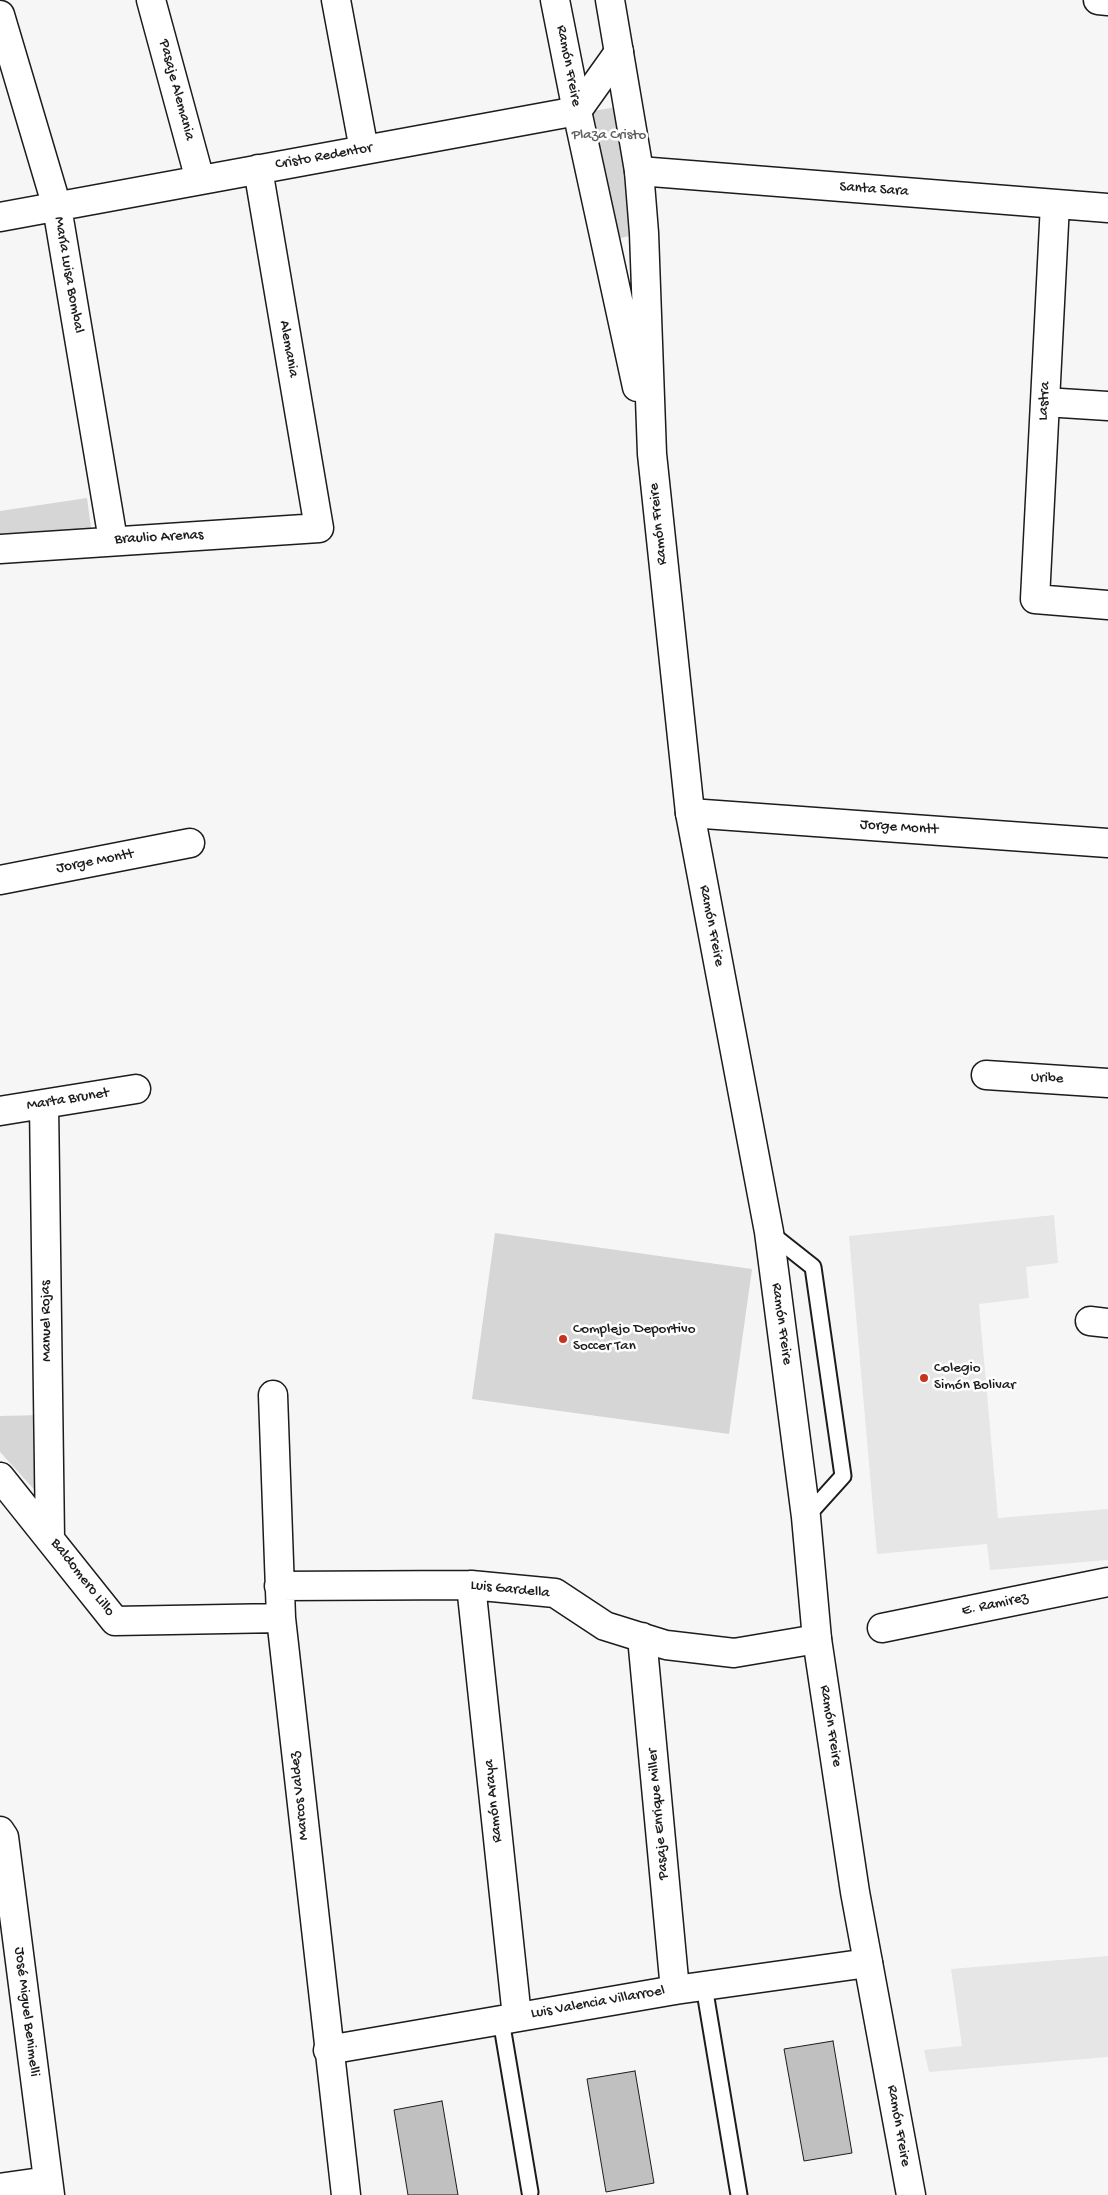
<!DOCTYPE html>
<html>
<head>
<meta charset="utf-8">
<style>
	body { margin:0 }
	canvas { display:block; background:#f6f6f6 }
</style>
</head>
<body>
<canvas width="1108" height="2195"></canvas>
<script>
const ctx = document.querySelector('canvas').getContext('2d');
ctx.lineJoin = 'round';
function fillPath(path, color) {
  ctx.fillStyle = color;
  ctx.fill(path, 'evenodd');
}
function toPath(rows) {
  const path = new Path2D();
  for (const r of rows) {
    path.moveTo(r[0], r[1]);
    for (let i = 2; i < r.length; i += 2) path.lineTo(r[i], r[i + 1]);
  }
  return path;
}
function stroke(path, color, width, dash) {
  ctx.strokeStyle = color;
  ctx.lineWidth = width;
  ctx.lineCap = dash ? 'butt' : 'round';
  ctx.setLineDash(dash || []);
  ctx.stroke(path);
}
function label(font, color, halo, rows, align = 'center') {
  ctx.font = font + ' "Gochi Hand",sans-serif';
  ctx.lineWidth = 5;
  ctx.setLineDash([]);
  ctx.textBaseline = 'middle';
  ctx.strokeStyle = halo;
  ctx.fillStyle = color;
  for (const [text, x, y, turn = 0] of rows) {
    ctx.save();
    ctx.translate(x, y);
    ctx.rotate((+turn || 0) * Math.PI / 180);
    ctx.textAlign = isNaN(turn) ? turn : align;
    if (halo) ctx.strokeText(text, 0, 0);
    ctx.fillText(text, 0, 0);
    ctx.restore();
  }
}
const built = toPath([
	[1054,1215,1058,1263,1026,1267,1029,1298,979,1304,998,1518,1108,1509,1108,1560,990,1570,987,1544,877,1554,849,1236],
	[1108,1956,1108,2057,929,2072,924,2050,962,2046,951,1969]
]);
const green = toPath([
	[623,106,638,234,612,240,587,112],
	[87,498,91,528,0,542,0,511],
	[495,1233,752,1269,729,1434,472,1399],
	[40,1415,42,1498,0,1452,0,1416]
]);
const building = toPath([
	[833,2041,852,2153,804,2161,784,2049,833,2041],
	[635,2071,654,2183,606,2192,587,2079,635,2071],
	[442,2101,458,2195,408,2195,394,2110,442,2101]
]);
const lane = toPath([
	[770,1233,813,1267,843,1476,806,1517],
	[704,1986,739,2195],
	[501,2020,530,2192]
]);
const street = toPath([
	[151,0,200,180],
	[336,0,364,150],
	[1098,0,1108,1],
	[0,15,57,207,113,540],
	[639,171,1108,208],
	[1055,204,1035,599,1108,605],
	[0,217,577,111,619,52],
	[1045,402,1108,406],
	[0,549,319,528,258,169],
	[690,813,1108,843],
	[0,880,190,843],
	[986,1075,1108,1083],
	[44,1104,50,1539],
	[0,1111,136,1089],
	[1090,1321,1108,1323],
	[273,1395,281,1618,346,2195],
	[0,1477,115,1621,281,1618],
	[471,1585,517,2017],
	[279,1586,471,1585,555,1593,605,1626,666,1645,734,1653,817,1639],
	[882,1628,1108,1582],
	[642,1637,675,1990],
	[0,1831,4,1837,50,2195],
	[328,2050,675,1990,868,1963],
	[0,2188,48,2181]
]);
const secondary = toPath([
	[555,0,577,111,637,387],
	[610,0,639,171,644,233,652,454,690,813,769,1232,806,1517,817,1639,855,1892,911,2195]
]);
const markers = [
	[563,1339,5,"#c8321e"],
	[924,1378,5,"#c8321e"]
];
const streetNames = [
	["Ramón Freire",568,66,79],
	["Pasaje Alemania",176,90,75],
	["Cristo Redentor",324,157,-10],
	["Santa Sara",874,190,4],
	["María Luisa Bombal",68,275,80],
	["Alemania",288,349,80],
	["Lastra",1045,401,-87],
	["Ramón Freire",659,524,-96],
	["Braulio Arenas",159,538,-3],
	["Jorge Montt",899,828,4],
	["Jorge Montt",95,862,-11],
	["Ramón Freire",711,926,79],
	["Uribe",1047,1079,3],
	["Marta Brunet",68,1100,-9],
	["Manuel Rojas",47,1321,-91],
	["Ramón Freire",781,1324,82],
	["Baldomero Lillo",82,1578,52],
	["Luis Gardella",510,1590,6],
	["E. Ramirez",995,1605,-12],
	["Ramón Freire",830,1726,81],
	["Marcos Valdez",300,1796,-96],
	["Ramón Araya",494,1801,-96],
	["Pasaje Enrique Miller",659,1814,-95],
	["Luis Valencia Villarroel",598,2003,-10],
	["José Miguel Benimelli",26,2012,83],
	["Ramón Freire",898,2126,80]
];
const parkNames = [
	["Plaza Cristo",609,136]
];
const poiNames = [
	["Complejo Deportivo",573,1330],
	["Soccer Tan",573,1347],
	["Colegio",934,1369],
	["Simón Bolivar",934,1386]
];
fillPath(built, '#e6e6e6');
fillPath(green, '#d6d6d6');
fillPath(building, '#c0c0c0');
stroke(building, '#1c1c1c', 1);
stroke(lane, '#1c1c1c', 19);
stroke(street, '#1c1c1c', 31);
stroke(secondary, '#1c1c1c', 31);
stroke(lane, '#fff', 15);
stroke(street, '#fff', 28);
stroke(secondary, '#fff', 28);
for (const [x, y, r, color] of markers) {
  const dot = new Path2D();
  dot.arc(x, y, r, 0, 2 * Math.PI);
  ctx.fillStyle = color;
  ctx.fill(dot);
  stroke(dot, '#fff', 2);
}
label('15px', '#1c1c1c', '#fff', streetNames);
label('15px', '#5d5d5d', '#fff', parkNames);
label('15px', '#1c1c1c', '#fff', poiNames, 'left');
</script>
</body>
</html>
